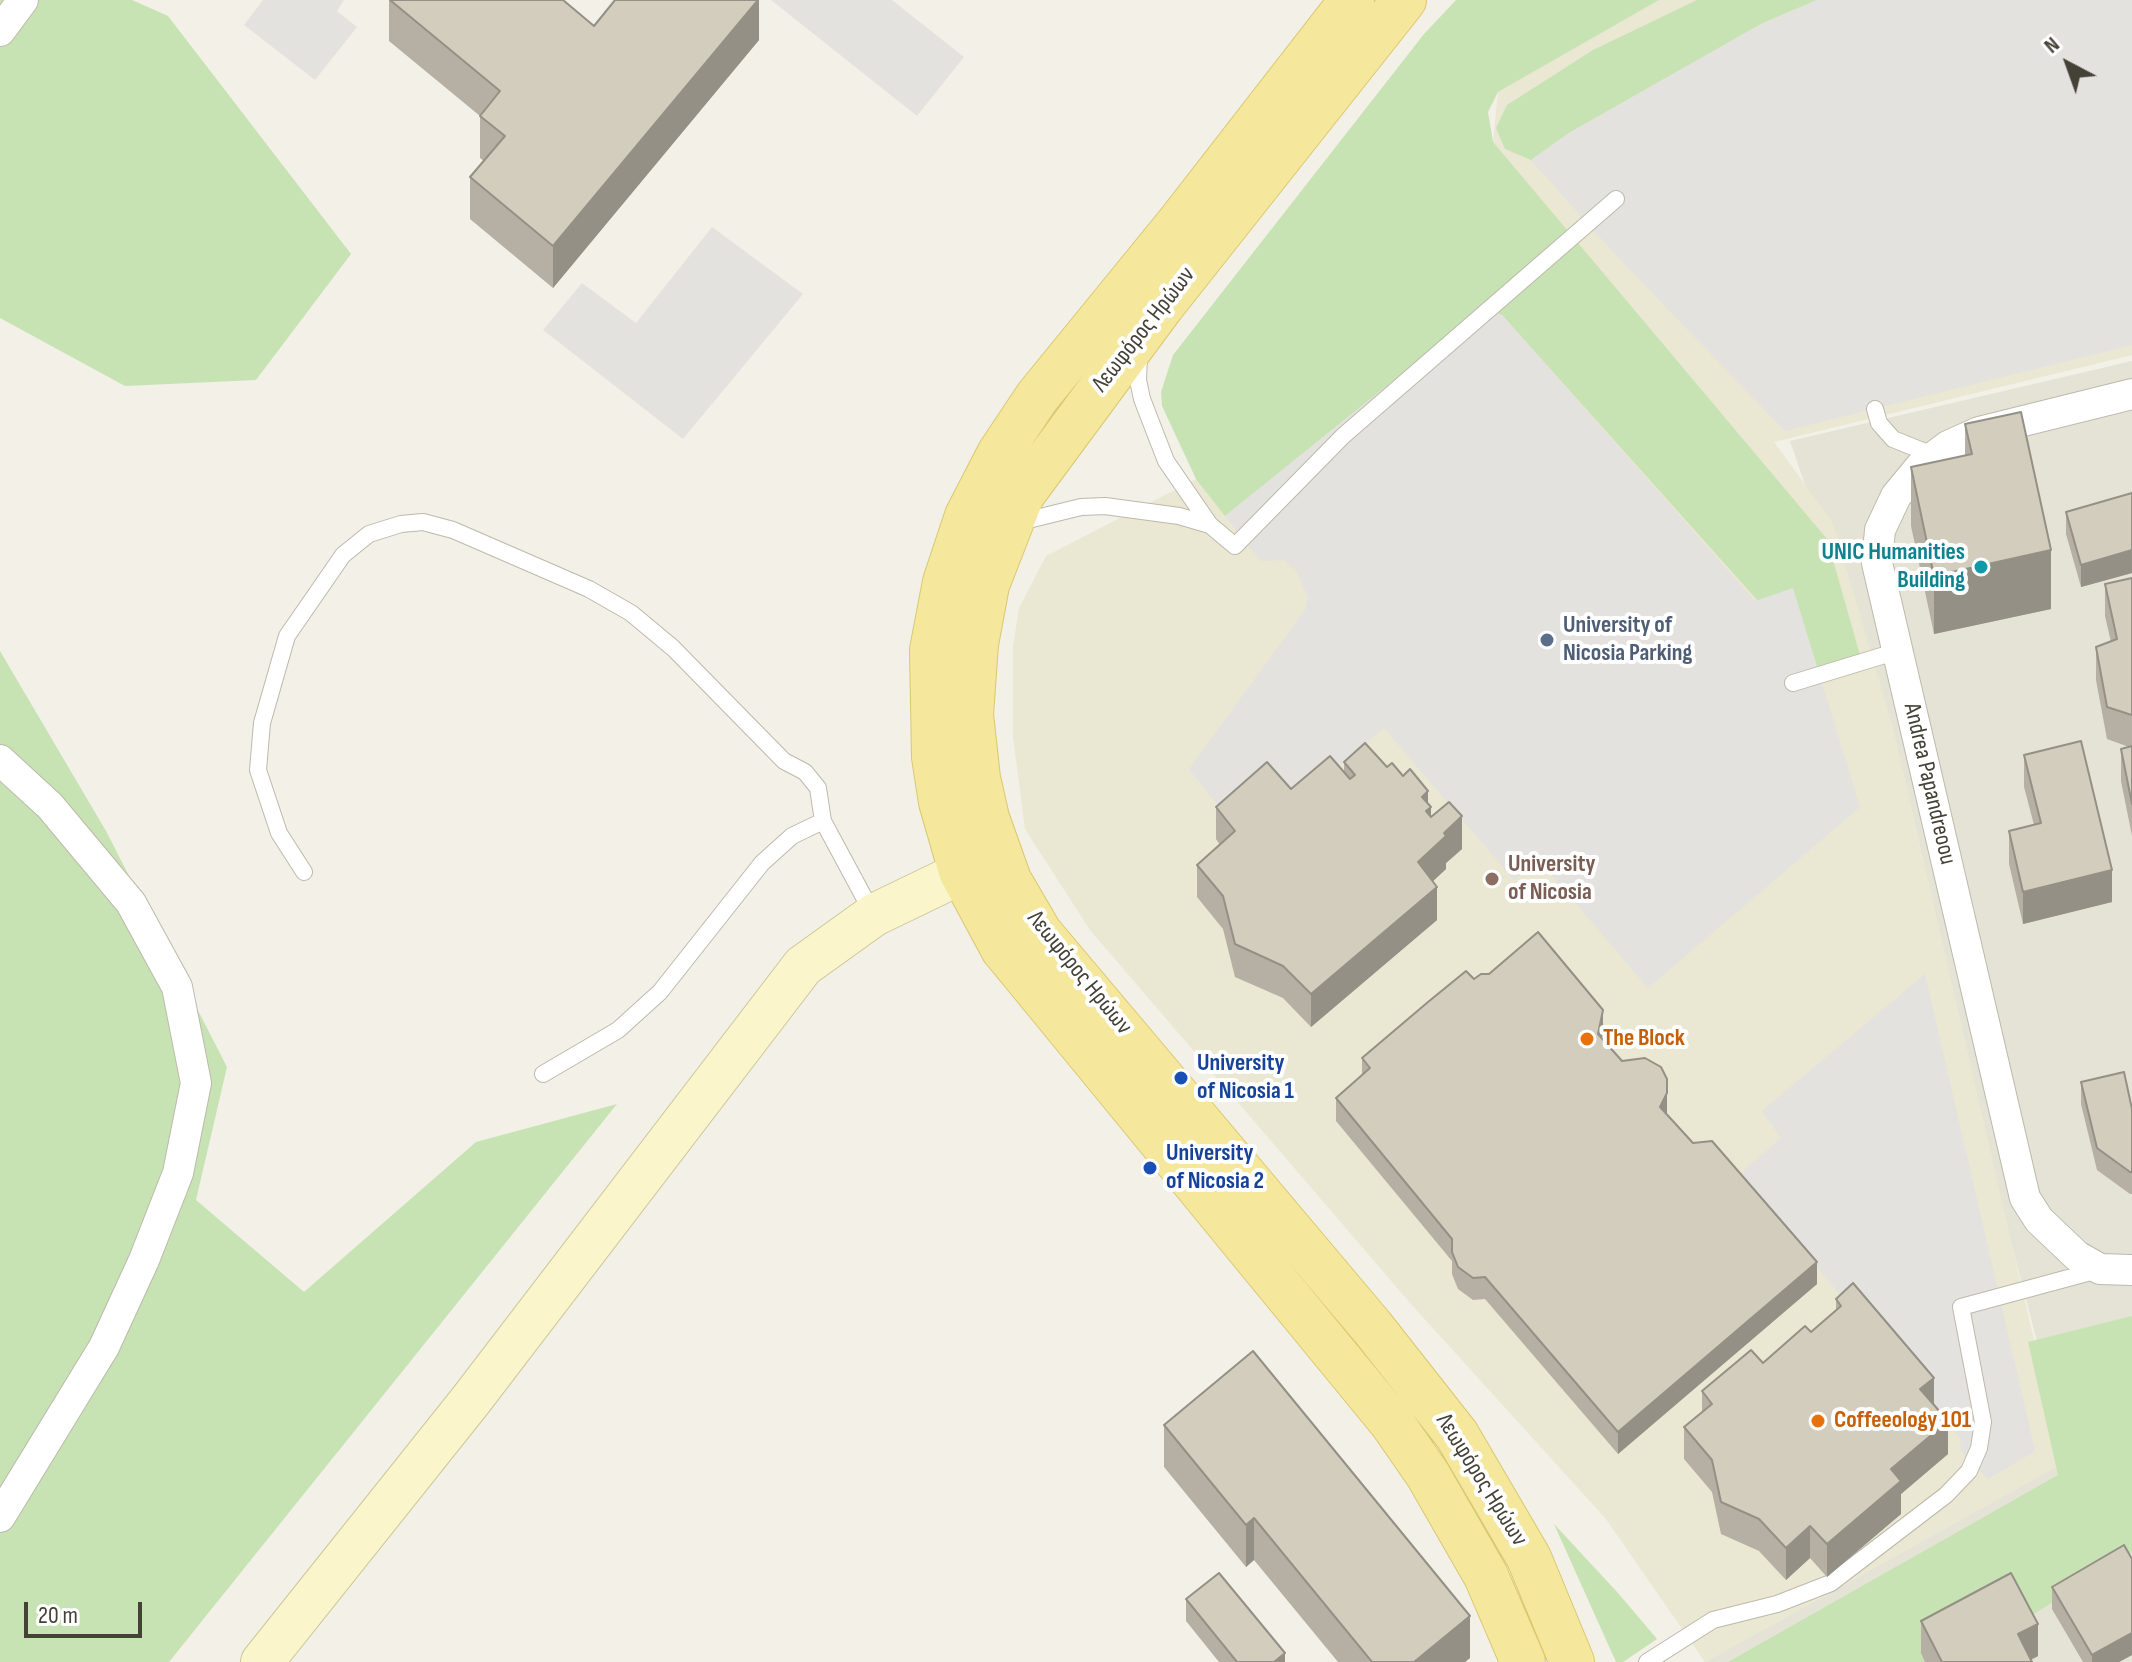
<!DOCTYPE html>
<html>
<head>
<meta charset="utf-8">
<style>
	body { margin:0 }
	#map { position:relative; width:2132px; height:1662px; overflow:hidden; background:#f2f0e7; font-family:"Sofia Sans Condensed",sans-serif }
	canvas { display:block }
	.north { position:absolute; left:2028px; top:24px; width:80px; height:80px; -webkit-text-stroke:6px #fff; paint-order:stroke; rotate:319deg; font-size:22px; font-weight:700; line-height:32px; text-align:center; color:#444137 }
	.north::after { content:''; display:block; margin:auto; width:28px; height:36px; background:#444137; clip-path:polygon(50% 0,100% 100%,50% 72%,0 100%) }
	.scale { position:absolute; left:24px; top:1602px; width:118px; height:36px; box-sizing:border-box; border:4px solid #444137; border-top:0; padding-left:10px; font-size:24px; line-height:28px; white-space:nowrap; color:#444137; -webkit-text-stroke:6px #fff; paint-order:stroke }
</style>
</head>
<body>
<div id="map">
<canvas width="2132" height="1662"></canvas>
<div class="north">N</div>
<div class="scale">20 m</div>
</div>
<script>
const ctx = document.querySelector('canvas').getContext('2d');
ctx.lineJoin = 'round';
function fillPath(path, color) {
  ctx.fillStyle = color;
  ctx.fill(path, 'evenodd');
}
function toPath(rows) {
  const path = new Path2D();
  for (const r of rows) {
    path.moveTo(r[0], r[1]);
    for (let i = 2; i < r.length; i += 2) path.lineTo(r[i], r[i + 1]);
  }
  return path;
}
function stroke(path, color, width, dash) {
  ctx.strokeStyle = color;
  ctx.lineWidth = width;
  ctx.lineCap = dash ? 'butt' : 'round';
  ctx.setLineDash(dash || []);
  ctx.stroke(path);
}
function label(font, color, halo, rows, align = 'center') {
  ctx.font = font + ' "Sofia Sans Condensed",sans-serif';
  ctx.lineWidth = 8;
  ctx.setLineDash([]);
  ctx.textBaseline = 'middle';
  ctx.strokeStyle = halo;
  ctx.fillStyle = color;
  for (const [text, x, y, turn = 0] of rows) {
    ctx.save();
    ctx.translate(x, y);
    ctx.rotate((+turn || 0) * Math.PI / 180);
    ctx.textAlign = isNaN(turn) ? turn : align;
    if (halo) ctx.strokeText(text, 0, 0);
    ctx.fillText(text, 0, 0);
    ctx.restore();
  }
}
const residential = toPath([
	[2132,361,2132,1662,1705,1662,2068,1460,2005,1219,1903,772,1790,441]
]);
const education = toPath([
	[1659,0,2132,0,2132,355,1774,442,1833,523,1892,724,2033,1336,2068,1460,1705,1662,1606,1519,1411,1304,1090,930,1025,829,1013,737,1013,647,1019,608,1046,556,1196,479,1493,142,1498,92]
]);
const green = toPath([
	[0,0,132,0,168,16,351,254,256,380,125,386,0,318],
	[1456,0,1659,0,1498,92,1488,112,1493,142,1827,539,1860,655,1819,669,1502,315,1471,318,1225,516,1196,479,1162,406,1161,392,1173,355,1424,34],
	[1697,0,1817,0,1761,24,1569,133,1531,160,1505,149,1496,128,1507,105,1593,50],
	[0,651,106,831,227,1067,196,1200,304,1292,476,1142,617,1104,169,1662,0,1662],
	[2132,1316,2132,1552,1958,1662,1728,1662,2058,1475,2028,1342],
	[1554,1524,1618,1593,1657,1639,1623,1662,1616,1662]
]);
const parking = toPath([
	[263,0,344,0,337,11,357,27,315,80,244,25],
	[771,0,892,0,964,57,917,116],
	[1817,0,2132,0,2132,345,1785,431,1612,251,1531,160,1569,133,1761,24],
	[712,227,803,294,683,439,543,330,582,283,636,323],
	[1492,311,1502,315,1755,601,1793,588,1860,807,1648,988,1538,859,1514,880,1384,728,1288,810,1229,819,1189,769,1305,610,1308,597,1297,572,1284,560,1261,561,1225,516,1471,318],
	[1925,974,2035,1451,1988,1479,1961,1451,1960,1438,1740,1174,1781,1138,1762,1111]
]);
const lane = toPath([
	[1139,355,1138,380,1142,399,1166,461,1210,525,1235,546,1343,436,1616,199],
	[1875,409,1879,423,1893,439,1935,456],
	[1020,522,1081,507,1105,506,1179,516,1210,525],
	[1793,683,1898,651],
	[304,872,279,833,258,770,262,723,287,636,343,555,369,534,401,524,423,522,453,530,589,589,631,613,673,648,784,761,805,772,818,788,823,821,873,914],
	[543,1074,618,1030,660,992,762,863,792,836,823,821],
	[1647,1662,1713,1620,1777,1604,1831,1583,1946,1495,1969,1471,1979,1448,1983,1422,1961,1307,2098,1270]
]);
const street = toPath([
	[0,31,23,0],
	[2132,394,1979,432,1948,446,1920,467,1896,496,1880,530,1877,563,2025,1198,2039,1220,2077,1256,2100,1269,2132,1270],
	[0,760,50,806,131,903,177,987,196,1083,178,1173,144,1260,104,1347,0,1517]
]);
const secondary = toPath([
	[262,1662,471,1400,803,966,874,915,994,857]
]);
const primary = toPath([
	[1352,0,1178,224,1037,397,999,454,967,516,945,582,932,650,934,757,941,802,961,871,1003,949,1392,1423,1428,1475,1486,1576,1523,1662],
	[1404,0,1161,307,1022,495,987,585,976,644,971,715,978,778,987,818,1009,880,1040,933,1372,1327,1457,1435,1529,1558,1572,1662]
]);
const wall = toPath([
	[389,0,594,26,759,0,759,40,553,288,470,219,470,177,484,161,480,158,480,116,389,41],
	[1965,424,2051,609,1934,634,1911,526,1911,467,1965,456],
	[2132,493,2132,573,2081,587,2066,534,2066,512],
	[2132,578,2132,836,2121,781,2121,749,2129,747,2107,739,2096,680,2096,647,2111,642,2105,616,2105,584],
	[2024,755,2112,902,2023,924,2009,864,2009,831,2034,825,2024,787],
	[1344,762,1387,767,1428,804,1431,816,1462,849,1446,863,1446,869,1433,881,1437,920,1311,1027,1283,998,1235,977,1223,929,1197,897,1197,865,1220,845,1216,839,1216,807,1291,789,1344,772],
	[1474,979,1603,1032,1602,1038,1667,1114,1817,1284,1618,1454,1485,1299,1473,1300,1458,1289,1452,1274,1452,1261,1336,1121,1336,1098,1362,1075,1362,1058],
	[2081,1082,2132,1109,2132,1194,2130,1194,2097,1170,2081,1104],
	[1836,1299,1934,1405,1948,1454,1901,1494,1901,1514,1827,1577,1810,1558,1786,1580,1759,1551,1721,1534,1712,1492,1684,1459,1684,1427,1702,1412,1702,1391,1763,1363,1811,1332,1836,1311],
	[1164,1425,1470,1658,1465,1662,1338,1662,1254,1560,1246,1567,1164,1467],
	[2132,1559,2132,1655,2119,1662,2083,1662,2052,1609,2052,1587],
	[1186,1599,1285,1662,1219,1662,1186,1621],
	[1921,1621,2038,1656,2031,1660,2032,1662,1925,1662,1921,1653]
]);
const shadedWall = toPath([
	[758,0,759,0,759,40,553,288,553,246],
	[2051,550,2051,609,1934,634,1934,576],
	[2132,550,2132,573,2081,587,2081,565],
	[1428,791,1428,809,1431,807,1431,839,1422,797],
	[1462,816,1462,849,1446,863,1446,869,1418,895,1418,862,1444,833],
	[2112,870,2112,902,2023,924,2023,892],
	[1437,887,1437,920,1311,1027,1311,994],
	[1603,1010,1603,1032,1598,1056,1598,1034],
	[1667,1093,1667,1115,1660,1107],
	[1817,1262,1817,1284,1618,1454,1618,1432],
	[1934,1378,1934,1410,1920,1389],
	[1948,1421,1948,1454,1901,1494,1901,1514,1827,1577,1827,1544,1891,1469],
	[1254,1518,1254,1560,1246,1567,1246,1525],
	[1810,1526,1810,1558,1786,1580,1786,1548],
	[1470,1616,1470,1658,1465,1662,1414,1662],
	[2038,1624,2038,1656,2026,1662,2018,1634],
	[2132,1633,2132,1655,2119,1662,2092,1662,2092,1655],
	[1285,1653,1285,1662,1274,1662]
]);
const building = toPath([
	[390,0,563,0,594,26,615,0,758,0,553,246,470,177,505,136,480,116,500,91,390,0],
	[2021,412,2051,550,1934,576,1911,467,1972,454,1965,424,2021,412],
	[2132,493,2132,550,2081,565,2066,512,2132,493],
	[2132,578,2132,715,2107,707,2096,647,2117,639,2105,584,2132,578],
	[2081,741,2112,870,2023,892,2009,831,2041,823,2024,755,2081,741],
	[1365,743,1387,767,1392,763,1403,776,1410,769,1428,791,1422,797,1431,807,1426,811,1431,817,1449,802,1462,816,1444,833,1446,836,1418,862,1437,887,1311,994,1283,966,1235,944,1223,896,1197,865,1235,831,1216,807,1267,762,1291,789,1330,756,1350,779,1355,775,1344,762,1365,743],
	[2132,746,2132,804,2121,749,2132,746],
	[1538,932,1603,1010,1598,1034,1622,1061,1645,1058,1661,1067,1667,1079,1667,1093,1660,1107,1693,1143,1712,1141,1817,1262,1618,1432,1485,1277,1473,1278,1458,1267,1452,1252,1452,1239,1336,1098,1370,1068,1362,1058,1428,1002,1466,971,1474,979,1481,974,1489,974,1538,932],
	[2124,1072,2132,1109,2132,1172,2130,1172,2097,1148,2081,1082,2124,1072],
	[1853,1283,1934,1378,1920,1389,1948,1421,1891,1469,1901,1481,1827,1544,1810,1526,1786,1548,1759,1519,1721,1502,1712,1460,1684,1427,1712,1404,1702,1391,1751,1350,1763,1363,1805,1326,1811,1332,1841,1306,1836,1299,1853,1283],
	[1253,1351,1470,1616,1414,1662,1372,1662,1254,1518,1246,1525,1164,1425,1253,1351],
	[2124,1545,2132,1559,2132,1633,2092,1655,2052,1587,2124,1545],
	[1219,1573,1285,1653,1274,1662,1237,1662,1186,1599,1219,1573],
	[2011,1573,2038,1624,2018,1634,2032,1662,1942,1662,1921,1621,2011,1573]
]);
const markers = [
	[1981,567,8,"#0f9aa8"],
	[1547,640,8,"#5c6f8a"],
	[1492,879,8,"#8d6e63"],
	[1587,1039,8,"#e8710a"],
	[1181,1078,8,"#1a4fb4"],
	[1150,1168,8,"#1a4fb4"],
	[1818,1421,8,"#e8710a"]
];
const streetNames = [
	["Λεωφόρος Ηρώων",1144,330,-52],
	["Andrea Papandreoou",1929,784,77],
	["Λεωφόρος Ηρώων",1079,973,51],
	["Λεωφόρος Ηρώων",1481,1480,58]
];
const cultureNames = [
	["UNIC Humanities",1965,553],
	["Building",1965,581]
];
const serviceNames = [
	["University of",1563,626],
	["Nicosia Parking",1563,654]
];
const educationNames = [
	["University",1508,865],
	["of Nicosia",1508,893]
];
const foodNames = [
	["The Block",1603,1039],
	["Coffeeology 101",1834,1421]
];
const transitNames = [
	["University",1197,1064],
	["of Nicosia 1",1197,1092],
	["University",1166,1154],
	["of Nicosia 2",1166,1182]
];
fillPath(residential, '#e5e3d6');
fillPath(education, '#eae7d2');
fillPath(green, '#c7e3b4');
fillPath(parking, '#e3e2df');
stroke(lane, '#bdb9ab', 18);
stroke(street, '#bdb9ab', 32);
stroke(secondary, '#cec79b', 44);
stroke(primary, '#d9c86f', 46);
stroke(lane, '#fff', 16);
stroke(street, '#fff', 30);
stroke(secondary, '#faf5ca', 42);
stroke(primary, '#f5e89d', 44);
fillPath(wall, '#b5b0a3');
fillPath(shadedWall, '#949085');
fillPath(building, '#d3cdbe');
stroke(building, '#949085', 2);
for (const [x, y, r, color] of markers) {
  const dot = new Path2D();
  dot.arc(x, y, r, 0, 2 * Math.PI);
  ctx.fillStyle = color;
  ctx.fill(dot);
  stroke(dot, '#fff', 3);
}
label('24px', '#444137', '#fff', streetNames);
label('bold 24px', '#0d838f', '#fff', cultureNames, 'right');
label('bold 24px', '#4e5e75', '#fff', serviceNames, 'left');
label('bold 24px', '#785e54', '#fff', educationNames, 'left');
label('bold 24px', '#c56008', '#fff', foodNames, 'left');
label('bold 24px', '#164399', '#fff', transitNames, 'left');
</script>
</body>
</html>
